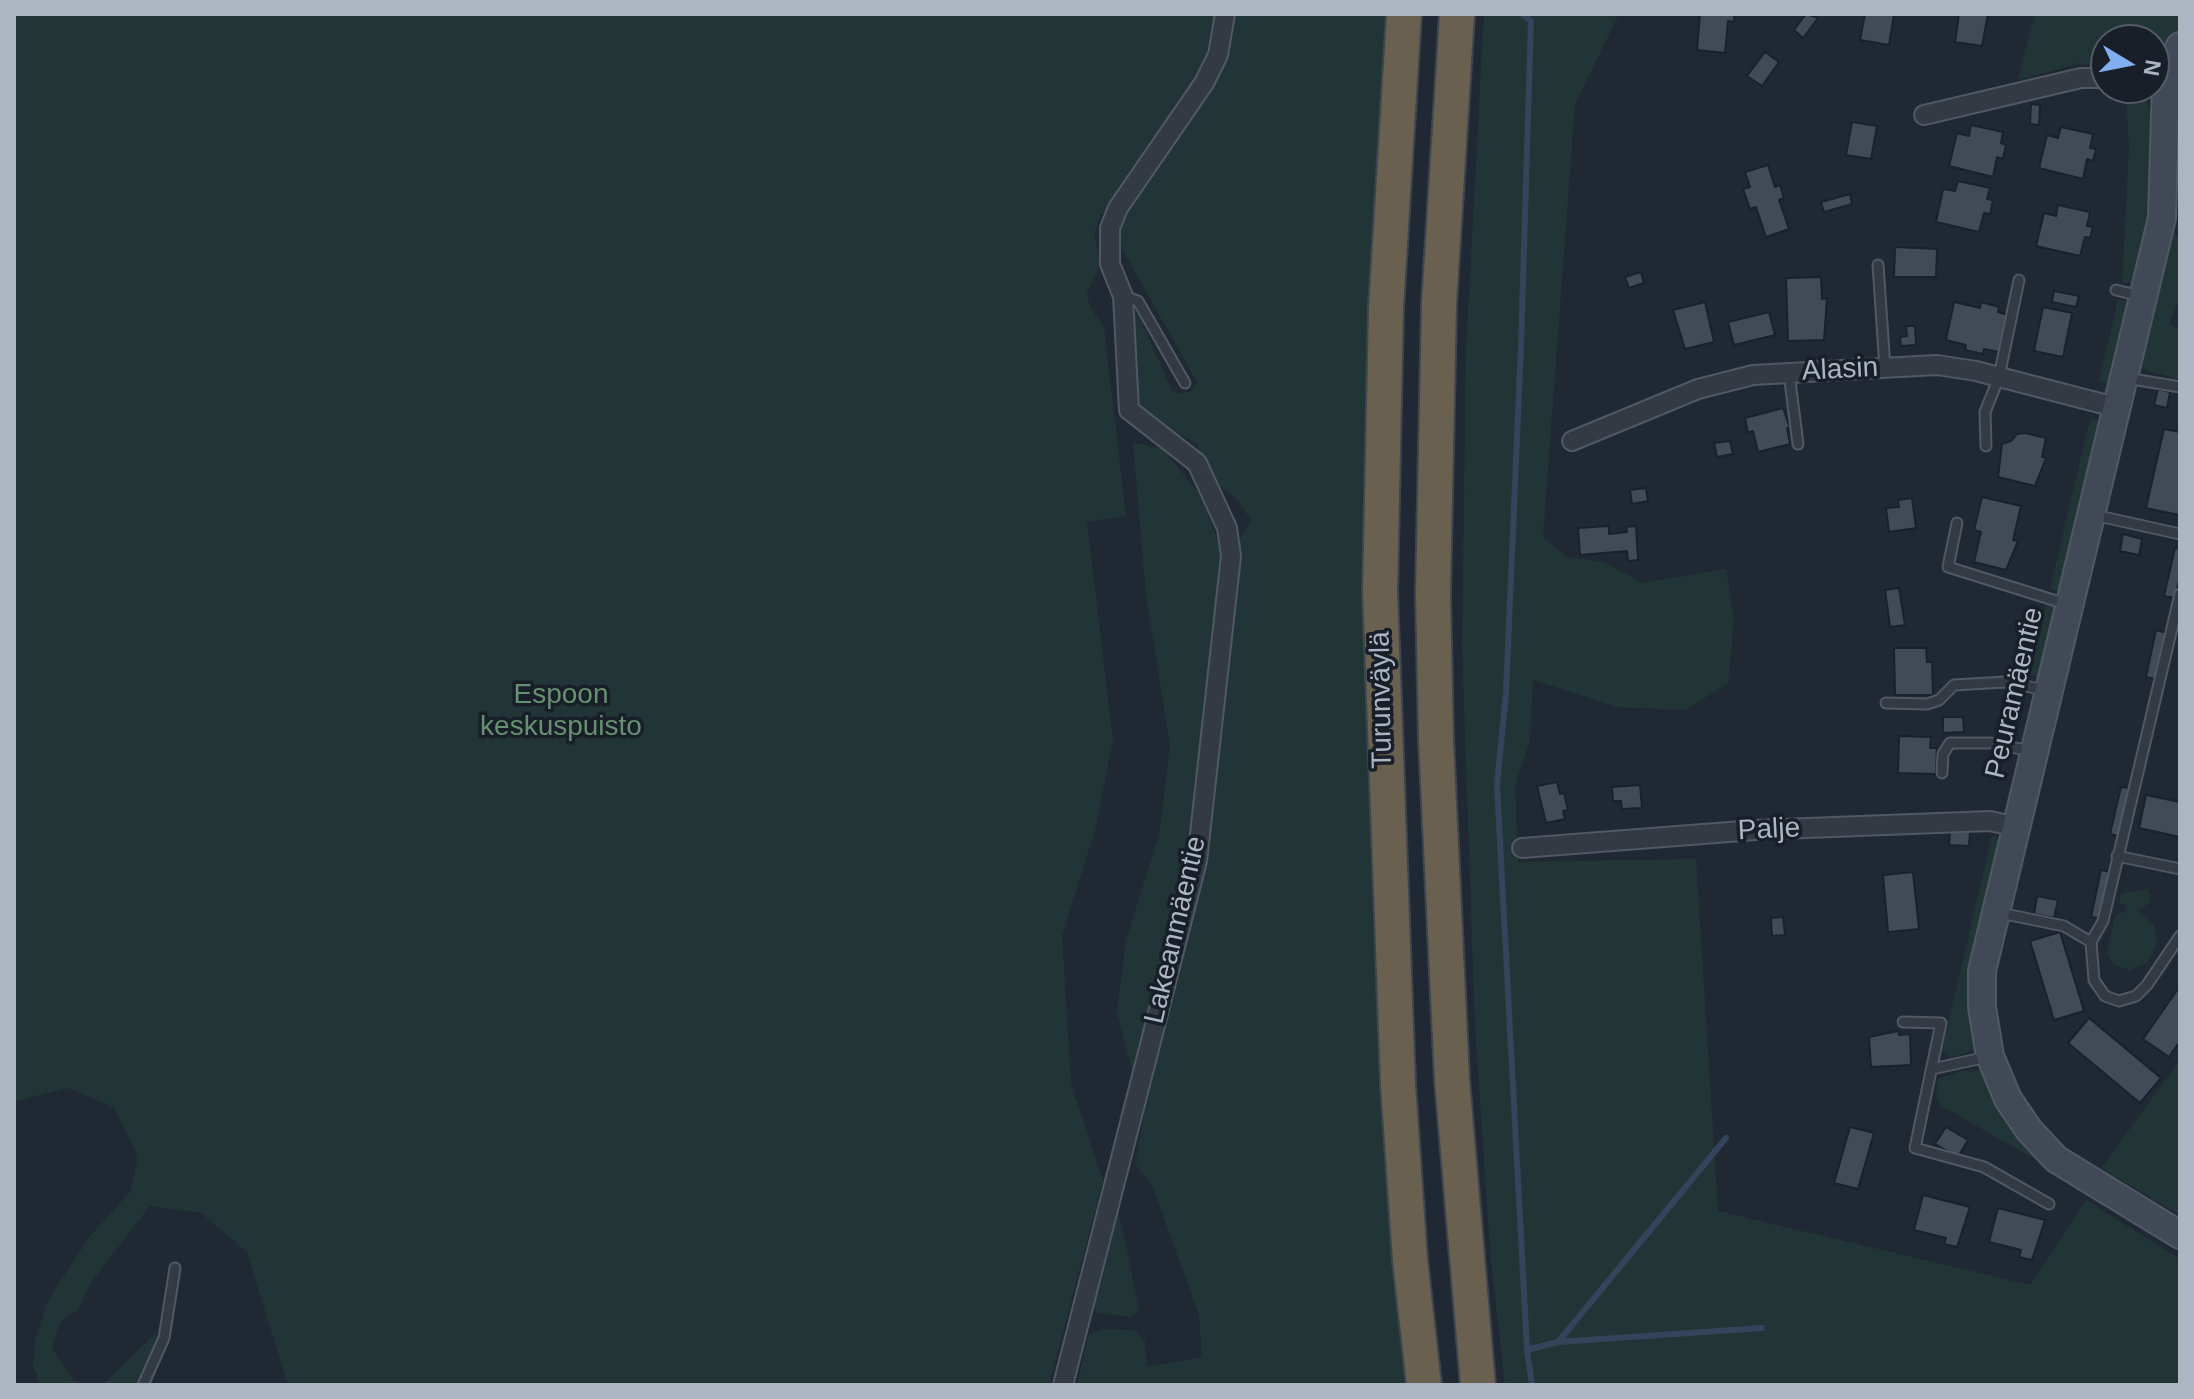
<!DOCTYPE html>
<html>
<head>
<meta charset="utf-8">
<style>
	body { margin:0 }
	#map { position:relative; width:2194px; height:1399px; overflow:hidden; background:#202834; font-family:Helvetica,sans-serif }
	canvas { display:block }
	.frame { position:absolute; inset:0; border:16px solid #acb5c2; pointer-events:none }
	.north { position:absolute; left:2090px; top:24px; width:80px; height:80px; box-sizing:border-box; background:#181f29; border:2px solid #535b66; border-radius:50%; rotate:100deg; font-size:22px; font-weight:700; line-height:32px; text-align:center; color:#acb5c2 }
	.north::after { content:''; display:block; margin:auto; width:28px; height:36px; background:#82aef2; clip-path:polygon(50% 0,100% 100%,50% 72%,0 100%) }
</style>
</head>
<body>
<div id="map">
<canvas width="2194" height="1399"></canvas>
<div class="frame"></div>
<div class="north">N</div>
</div>
<script>
const ctx = document.querySelector('canvas').getContext('2d');
ctx.lineJoin = 'round';
function fillPath(path, color) {
  ctx.fillStyle = color;
  ctx.fill(path, 'evenodd');
}
function toPath(rows) {
  const path = new Path2D();
  for (const r of rows) {
    path.moveTo(r[0], r[1]);
    for (let i = 2; i < r.length; i += 2) path.lineTo(r[i], r[i + 1]);
  }
  return path;
}
function stroke(path, color, width, dash) {
  ctx.strokeStyle = color;
  ctx.lineWidth = width;
  ctx.lineCap = dash ? 'butt' : 'round';
  ctx.setLineDash(dash || []);
  ctx.stroke(path);
}
function label(font, color, halo, rows, align = 'center') {
  ctx.font = font + ' Helvetica,sans-serif';
  ctx.lineWidth = 7;
  ctx.setLineDash([]);
  ctx.textBaseline = 'middle';
  ctx.strokeStyle = halo;
  ctx.fillStyle = color;
  for (const [text, x, y, turn = 0] of rows) {
    ctx.save();
    ctx.translate(x, y);
    ctx.rotate((+turn || 0) * Math.PI / 180);
    ctx.textAlign = isNaN(turn) ? turn : align;
    if (halo) ctx.strokeText(text, 0, 0);
    ctx.fillText(text, 0, 0);
    ctx.restore();
  }
}
const green = toPath([
	[14,14,1219,14,1208,67,1114,203,1100,216,1094,235,1101,263,1087,293,1090,307,1104,327,1126,516,1087,522,1113,740,1096,827,1062,936,1071,1083,1103,1181,1049,1385,288,1385,247,1252,201,1213,150,1206,92,1281,78,1310,61,1320,52,1348,74,1381,85,1385,40,1385,33,1365,35,1341,48,1300,90,1236,130,1192,138,1157,114,1107,68,1088,14,1102],
	[1231,14,1389,14,1367,699,1373,932,1393,1221,1409,1385,1077,1385,1088,1336,1101,1329,1134,1330,1145,1341,1147,1367,1202,1357,1199,1315,1152,1185,1135,1164,1144,1115,1117,1013,1126,940,1159,835,1170,745,1146,595,1133,442,1163,449,1201,496,1226,561,1251,520,1236,498,1216,483,1196,443,1154,421,1133,399,1130,311,1139,316,1173,393,1191,392,1197,382,1118,242,1120,219,1191,111],
	[1484,14,1619,14,1575,104,1543,537,1567,557,1605,562,1641,583,1726,569,1734,619,1728,683,1686,710,1616,707,1533,680,1530,740,1515,786,1518,862,1696,859,1718,1211,2030,1285,2086,1200,2180,1259,2180,1385,1505,1385,1491,1262,1475,1027,1462,645,1466,349],
	[2035,14,2180,14,2180,37,2154,69,2154,40,2106,40,2106,69,2081,63,2018,80],
	[2126,88,2137,88,2144,93,2150,112,2155,163,2150,216,2133,284,2122,282,2129,150],
	[2173,232,2180,238,2180,298,2169,324,2180,329,2179,379,2140,369],
	[2118,299,2129,302,2109,384,2099,382],
	[2090,419,2101,421,2061,592,2050,589],
	[2046,604,2057,607,2041,677,2029,674],
	[1992,836,2002,838,1970,1008,1978,1049,1951,1058,1942,1050],
	[2148,889,2151,902,2137,911,2154,925,2157,943,2148,962,2129,970,2113,964,2107,953,2115,916,2127,910,2126,905,2119,902,2121,893],
	[2180,1060,2180,1215,2101,1168],
	[1986,1070,2048,1167,1942,1106,1936,1097,1938,1079,1961,1071],
	[1117,1204,1139,1309,1131,1317,1097,1313,1091,1306],
	[157,1332,156,1348,137,1385,103,1385]
]);
const stream = toPath([
	[1522,14,1531,21,1521,345,1506,693,1497,785,1527,1350],
	[1558,1342,1726,1138],
	[1532,1385,1527,1350,1558,1342,1762,1328]
]);
const building = toPath([
	[1700,14,1734,14,1734,22,1728,21,1725,53,1697,50,1700,14],
	[1806,14,1818,18,1803,38,1794,30,1806,14],
	[1865,14,1894,14,1889,45,1860,40,1865,14],
	[1959,14,1988,14,1982,46,1955,42,1959,14],
	[1765,52,1779,62,1762,86,1747,76,1765,52],
	[2031,104,2040,105,2039,125,2030,124,2031,104],
	[1852,122,1877,126,1871,159,1846,155,1852,122],
	[1971,125,2003,132,2001,143,2006,145,2003,159,1997,157,1993,177,1949,166,1957,133,1969,136,1971,125],
	[2061,127,2093,134,2090,148,2096,149,2093,161,2087,159,2083,179,2039,168,2047,135,2058,138,2061,127],
	[1768,165,1775,187,1780,185,1784,198,1779,200,1789,229,1766,237,1756,207,1750,209,1743,189,1750,187,1745,172,1768,165],
	[1958,181,1990,188,1987,199,1993,200,1990,214,1984,213,1979,232,1936,222,1943,189,1955,191,1958,181],
	[1850,194,1852,204,1824,212,1821,202,1850,194],
	[2058,205,2090,212,2087,226,2093,227,2090,238,2085,237,2080,256,2036,246,2044,213,2056,216,2058,205],
	[1895,247,1937,249,1936,277,1894,277,1895,247],
	[1641,272,1644,283,1629,288,1625,277,1641,272],
	[1821,277,1822,299,1827,298,1824,340,1788,341,1786,278,1821,277],
	[2054,291,2079,296,2076,307,2052,302,2054,291],
	[1705,302,1714,342,1685,349,1673,310,1705,302],
	[1954,302,1980,308,1981,302,1999,307,1998,312,2008,315,1999,352,1984,349,1983,354,1965,350,1966,345,1946,340,1954,302],
	[2043,307,2072,313,2063,357,2034,351,2043,307],
	[1769,312,1775,335,1734,345,1728,322,1769,312],
	[1906,326,1915,326,1916,345,1901,346,1900,337,1907,336,1906,326],
	[2158,389,2170,392,2167,408,2154,405,2158,389],
	[1783,408,1790,428,1787,428,1790,444,1758,452,1753,431,1748,433,1745,418,1783,408],
	[2164,429,2180,432,2179,515,2146,508,2164,429],
	[2025,433,2046,438,2042,457,2046,458,2035,486,1998,477,2002,444,2011,441,2017,434,2025,433],
	[1730,441,1733,454,1717,457,1714,443,1730,441],
	[1646,488,1648,501,1632,504,1630,490,1646,488],
	[1982,497,2021,506,2013,540,2018,541,2006,570,1974,562,1981,532,1974,530,1982,497],
	[1912,498,1916,528,1889,532,1886,508,1899,507,1898,500,1912,498],
	[1609,526,1609,534,1627,532,1626,527,1636,526,1638,560,1628,561,1627,551,1580,555,1578,528,1609,526],
	[2123,534,2142,539,2139,555,2120,551,2123,534],
	[2175,548,2180,549,2180,576,2175,598,2164,596,2175,548],
	[1899,588,1905,625,1890,627,1885,590,1899,588],
	[2156,630,2167,633,2155,679,2146,677,2156,630],
	[1894,648,1926,648,1927,662,1932,662,1933,695,1895,695,1894,648],
	[1943,717,1963,717,1964,732,1943,733,1943,717],
	[1899,736,1931,737,1930,748,1937,748,1936,774,1898,773,1899,736],
	[1557,782,1560,794,1564,793,1568,810,1563,811,1565,819,1546,823,1537,786,1557,782],
	[1640,785,1642,808,1622,809,1621,801,1613,801,1612,787,1640,785],
	[2121,787,2129,788,2118,836,2110,834,2121,787],
	[2146,795,2180,802,2180,837,2139,828,2146,795],
	[1950,831,1970,832,1969,846,1949,845,1950,831],
	[2101,870,2110,872,2100,918,2091,917,2101,870],
	[1913,872,1919,929,1888,932,1883,875,1913,872],
	[2037,896,2058,900,2054,918,2034,914,2037,896],
	[1783,917,1785,935,1772,936,1771,918,1783,917],
	[2060,932,2084,1011,2054,1020,2030,941,2060,932],
	[2180,986,2180,1041,2169,1057,2143,1039,2180,986],
	[2089,1018,2161,1078,2140,1103,2068,1043,2089,1018],
	[1898,1031,1899,1035,1910,1034,1911,1065,1871,1067,1869,1037,1898,1031],
	[1850,1127,1874,1133,1858,1189,1834,1183,1850,1127],
	[1946,1127,1968,1140,1958,1157,1935,1144,1946,1127],
	[1923,1195,1970,1207,1957,1247,1944,1244,1946,1238,1914,1230,1923,1195],
	[1998,1208,2045,1220,2032,1260,2019,1257,2021,1250,1989,1242,1998,1208]
]);
const lane = toPath([
	[1878,265,1885,368],
	[2116,290,2140,296],
	[1123,296,1138,301,1185,383],
	[1789,373,1798,444],
	[2126,378,2180,387],
	[1986,446,1985,412,1999,377,2019,280],
	[2094,515,2180,534],
	[1957,523,1948,567,2066,604],
	[1886,703,1927,704,1939,700,1954,685,2005,682,2045,690],
	[1942,773,1943,754,1950,743,1991,743,2031,751],
	[2117,856,2180,869],
	[2000,913,2064,926,2091,942,2103,921,2180,594],
	[2091,942,2094,980,2105,996,2119,1001,2136,996,2147,985,2180,936],
	[1903,1022,1941,1023,1915,1148,1984,1167,2049,1204],
	[1932,1069,1987,1057],
	[143,1385,164,1338,175,1268]
]);
const street = toPath([
	[1924,115,2081,78,2106,78],
	[1572,441,1698,389,1753,375,1937,365,1976,371,2115,407],
	[1522,848,1755,830,1990,821,2017,827],
	[1063,1385,1197,861,1231,556,1227,528,1197,463,1129,410,1123,296,1110,264,1110,228,1118,208,1204,83,1218,55,1225,14]
]);
const secondary = toPath([
	[2180,46,2166,82,2162,218,1982,971,1982,1007,1990,1056,2008,1099,2029,1130,2056,1159,2180,1235]
]);
const highway = toPath([
	[1404,14,1386,308,1380,591,1398,1084,1410,1260,1424,1385],
	[1457,14,1439,304,1433,593,1436,740,1452,1080,1478,1385]
]);
const streetNames = [
	["Alasin",1840,370,-3],
	["Peuramäentie",2015,693,-77],
	["Turunväylä",1382,700,-91],
	["Palje",1769,830,-3],
	["Lakeanmäentie",1176,930,-77]
];
const parkNames = [
	["Espoon",561,695],
	["keskuspuisto",561,727]
];
fillPath(green, '#223536');
stroke(stream, '#34445b', 6);
fillPath(building, '#414b58');
stroke(building, '#1a212b', 2);
stroke(lane, '#505863', 13);
stroke(street, '#505863', 22);
stroke(secondary, '#505863', 30);
stroke(highway, '#3d454f', 38);
stroke(lane, '#333a44', 9);
stroke(street, '#333a44', 18);
stroke(secondary, '#414957', 26);
stroke(highway, '#6a6050', 34);
label('28px', '#acb5c2', '#181f29', streetNames);
label('28px', '#66906f', '#181f29', parkNames);
</script>
</body>
</html>
